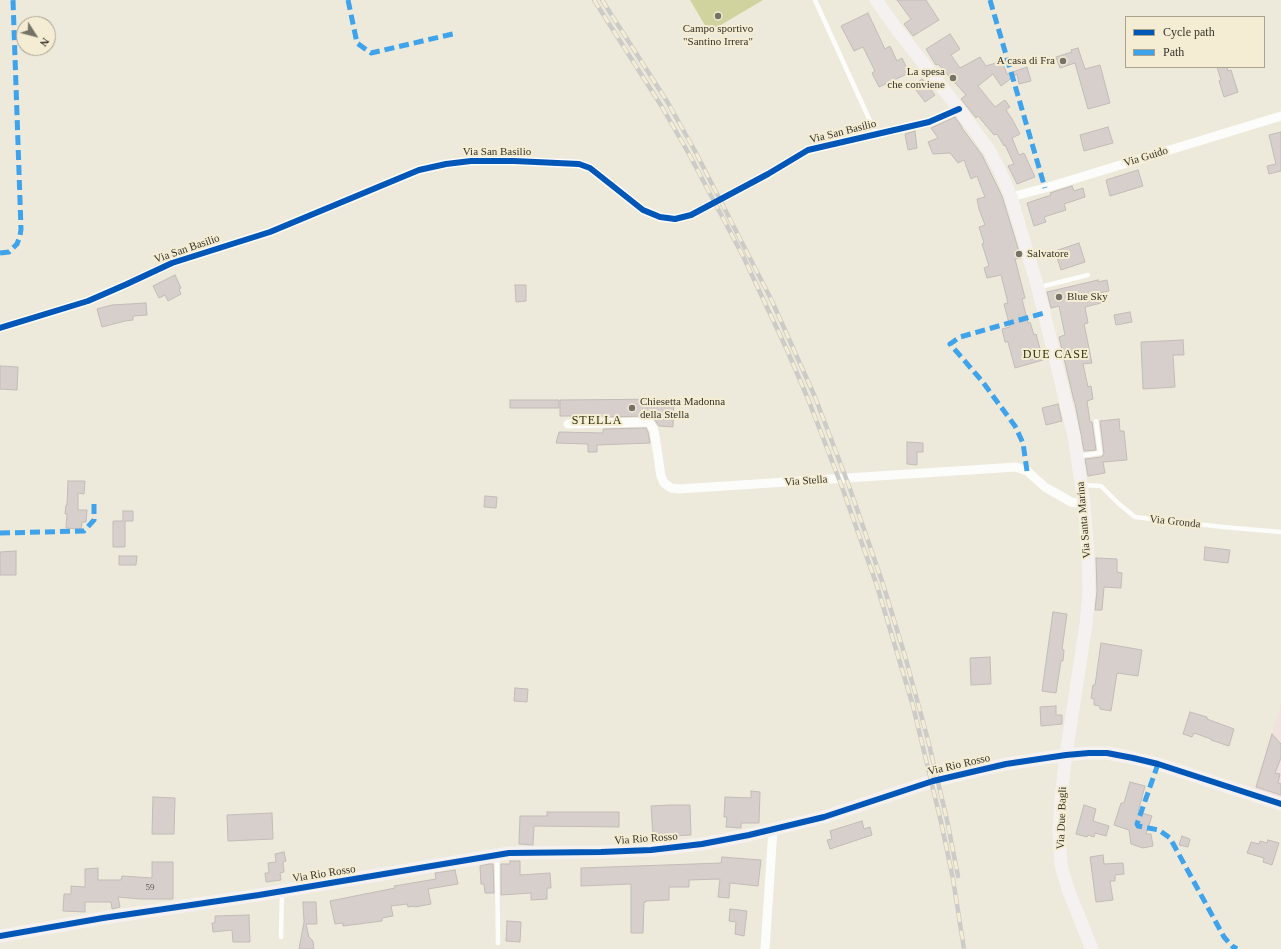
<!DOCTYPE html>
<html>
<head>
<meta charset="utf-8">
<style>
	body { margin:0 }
	#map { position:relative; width:1281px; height:949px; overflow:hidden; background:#ede9db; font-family:"Times New Roman",serif }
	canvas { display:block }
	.legend { position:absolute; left:1125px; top:16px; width:140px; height:52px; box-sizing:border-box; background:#f5edd3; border:1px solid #a8a28f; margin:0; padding:5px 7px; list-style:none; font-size:12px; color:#353228 }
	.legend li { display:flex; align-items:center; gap:8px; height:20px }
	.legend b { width:20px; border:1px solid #a8a28f }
	.north { position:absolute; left:16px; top:16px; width:40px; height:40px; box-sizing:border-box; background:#f5edd3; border:1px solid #a8a28f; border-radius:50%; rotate:126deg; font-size:11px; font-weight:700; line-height:16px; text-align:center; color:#353228 }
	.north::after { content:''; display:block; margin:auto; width:14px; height:18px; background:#757267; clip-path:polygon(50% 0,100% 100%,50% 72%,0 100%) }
</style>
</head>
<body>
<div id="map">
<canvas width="1281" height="949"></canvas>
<ul class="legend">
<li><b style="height:5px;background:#0057b8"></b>Cycle path</li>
<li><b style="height:5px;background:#3ea3eb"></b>Path</li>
</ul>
<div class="north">N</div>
</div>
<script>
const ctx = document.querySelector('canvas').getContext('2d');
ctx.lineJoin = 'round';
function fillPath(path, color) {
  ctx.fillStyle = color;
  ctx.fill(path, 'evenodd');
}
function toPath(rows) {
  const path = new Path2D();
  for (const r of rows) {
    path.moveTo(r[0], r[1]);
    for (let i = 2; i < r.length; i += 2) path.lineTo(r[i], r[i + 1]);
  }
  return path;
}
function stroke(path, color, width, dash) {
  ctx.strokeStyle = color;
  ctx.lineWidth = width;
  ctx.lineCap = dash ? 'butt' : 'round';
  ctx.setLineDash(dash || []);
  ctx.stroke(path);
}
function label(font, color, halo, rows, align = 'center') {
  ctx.font = font + ' "Times New Roman",serif';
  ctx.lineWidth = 4;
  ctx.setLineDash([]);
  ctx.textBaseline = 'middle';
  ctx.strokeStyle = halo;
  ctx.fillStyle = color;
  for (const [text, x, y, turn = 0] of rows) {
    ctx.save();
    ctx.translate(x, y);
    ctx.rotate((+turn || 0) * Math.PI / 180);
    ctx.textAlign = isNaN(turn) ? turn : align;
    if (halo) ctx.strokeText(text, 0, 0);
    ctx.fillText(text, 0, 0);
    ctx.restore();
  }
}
const commercial = toPath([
	[1281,705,1281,799,1254,789]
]);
const green = toPath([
	[690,0,763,0,709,32]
]);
const building = toPath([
	[897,0,926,0,939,20,913,36,904,24,911,19,897,0],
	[868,13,885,49,890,46,897,61,902,58,909,73,879,87,872,73,875,71,863,47,854,51,841,26,868,13],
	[950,34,960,49,951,55,960,68,980,57,986,66,1002,61,1007,74,1027,67,1031,81,1019,84,1017,74,1001,86,993,74,978,86,995,107,1005,100,1010,107,1006,110,1012,119,1020,134,1012,138,1019,155,1024,153,1035,177,1017,184,1008,166,1014,164,1005,145,1004,146,997,134,994,135,978,116,976,118,961,99,966,95,938,64,936,65,926,49,950,34],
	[1078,48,1085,69,1100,65,1110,103,1088,109,1075,63,1060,68,1056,57,1072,52,1071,50,1078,48],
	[1217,67,1227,67,1228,71,1231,70,1238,92,1224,97,1219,81,1221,80,1217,67],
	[922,79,935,95,925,102,913,86,922,79],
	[955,117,962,127,962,128,982,155,1002,196,1021,258,1015,259,1025,298,1022,299,1028,323,1030,322,1034,335,1036,334,1043,360,1015,368,1008,342,1005,342,1002,329,1010,327,1004,304,1008,303,1001,275,987,278,984,268,989,266,982,244,984,243,979,227,985,225,979,209,977,199,985,197,977,176,971,179,964,160,958,163,950,153,933,154,928,142,938,138,931,128,955,117],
	[1108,127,1113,143,1084,151,1080,135,1108,127],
	[915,131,917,148,908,150,905,134,915,131],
	[1281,132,1281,171,1269,174,1267,166,1276,164,1269,135,1281,132],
	[1138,170,1143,186,1110,196,1106,180,1138,170],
	[1072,186,1074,191,1083,188,1085,197,1064,204,1066,210,1044,217,1046,222,1034,226,1027,203,1051,195,1050,193,1072,186],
	[1079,243,1085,262,1061,270,1055,251,1079,243],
	[175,275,181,288,179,289,181,294,168,301,165,295,159,298,153,286,175,275],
	[1098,280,1098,282,1107,280,1109,291,1099,293,1101,303,1085,307,1088,323,1084,324,1092,363,1083,364,1088,387,1091,386,1093,399,1087,401,1090,422,1092,422,1096,450,1084,451,1075,403,1074,401,1059,337,1065,335,1059,306,1051,308,1047,292,1098,280],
	[515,285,526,285,526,301,516,302,515,285],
	[146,303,147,315,133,316,133,320,125,321,102,327,97,309,112,305,146,303],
	[1130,312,1132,322,1116,325,1114,315,1130,312],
	[1183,340,1184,355,1173,355,1175,387,1143,389,1141,342,1183,340],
	[0,366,18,367,17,390,0,389,0,366],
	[674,399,673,427,659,426,654,419,649,416,603,417,603,416,560,416,560,400,674,399],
	[510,400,559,400,559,408,510,408,510,400],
	[1058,404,1062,421,1046,425,1042,408,1058,404],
	[1119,419,1120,431,1124,431,1127,460,1103,462,1105,473,1088,476,1085,459,1101,457,1104,454,1100,421,1119,419],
	[646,428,648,432,650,443,597,445,597,452,588,452,588,444,556,443,559,432,603,433,603,429,646,428],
	[907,442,923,443,923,452,917,452,917,465,907,464,907,442],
	[68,481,85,481,84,494,78,493,78,510,87,510,86,522,82,522,81,529,66,528,67,514,65,514,66,505,67,505,68,481],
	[485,496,497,497,496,508,484,507,485,496],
	[123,511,133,511,133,521,125,521,125,547,113,547,113,521,123,521,123,511],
	[1205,547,1230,550,1228,563,1204,560,1205,547],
	[16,551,16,575,0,575,0,552,16,551],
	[119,556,137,556,136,565,119,565,119,556],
	[1096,558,1117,559,1117,572,1122,573,1121,588,1104,587,1102,610,1095,610,1097,591,1096,558],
	[1053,612,1067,614,1062,649,1064,650,1063,661,1061,661,1056,693,1042,691,1053,612],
	[1101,643,1142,650,1138,676,1117,673,1111,711,1100,709,1100,706,1094,705,1094,699,1091,698,1093,685,1095,685,1101,643],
	[990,657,991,684,971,685,970,658,990,657],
	[515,688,528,689,527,702,514,701,515,688],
	[1056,706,1056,715,1062,715,1062,724,1041,726,1040,707,1056,706],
	[1190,712,1207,717,1207,719,1234,729,1229,746,1211,740,1211,739,1194,733,1192,737,1183,734,1190,712],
	[1272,734,1281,744,1281,758,1275,773,1280,774,1278,783,1281,784,1281,795,1256,787,1272,734],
	[1130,782,1145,786,1138,812,1152,816,1146,834,1151,834,1153,846,1143,848,1131,844,1129,830,1114,825,1121,803,1124,803,1130,782],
	[751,791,760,792,759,823,741,823,741,828,726,827,727,817,724,817,725,797,751,798,751,791],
	[153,797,175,798,174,834,152,834,153,797],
	[670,805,690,805,691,835,653,837,651,806,670,805],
	[1084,805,1096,809,1093,821,1109,826,1106,836,1095,833,1094,837,1088,835,1087,837,1076,834,1084,805],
	[547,812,619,812,619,827,534,826,533,845,519,844,520,816,547,816,547,812],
	[272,813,273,839,228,841,227,815,272,813],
	[862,821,864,829,870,827,872,835,830,849,827,840,832,839,830,831,862,821],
	[1182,836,1190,839,1188,847,1179,845,1182,836],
	[1268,840,1279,843,1272,865,1263,862,1264,858,1247,853,1251,842,1259,844,1260,841,1267,843,1268,840],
	[284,852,286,861,283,862,284,872,280,873,281,880,266,882,265,873,269,873,268,863,276,862,275,854,284,852],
	[1103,855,1104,864,1123,863,1124,874,1115,875,1115,881,1110,881,1113,900,1096,902,1090,857,1103,855],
	[722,857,761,860,758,886,730,883,729,898,718,897,720,879,689,880,689,887,669,887,669,900,646,901,646,902,644,902,643,933,631,933,631,884,581,886,581,868,721,863,722,857],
	[510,861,520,861,520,875,550,873,551,888,547,888,547,899,531,900,531,893,501,895,501,864,510,864,510,861],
	[152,862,173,862,173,899,140,899,118,897,120,907,112,909,111,902,85,902,85,912,63,911,64,894,71,894,71,886,85,887,85,869,98,868,98,880,121,880,122,876,152,878,152,862],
	[489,864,493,864,494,893,485,893,484,884,481,884,480,866,489,864],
	[455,870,458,884,428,889,431,904,415,907,415,906,408,907,407,904,391,906,393,916,382,918,382,921,343,926,343,923,335,924,330,901,395,888,394,886,436,879,435,873,455,870],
	[303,902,316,902,317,924,306,924,309,937,313,941,314,949,299,949,304,922,303,902],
	[730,909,747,911,744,936,735,934,736,922,729,921,730,909],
	[249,915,250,942,233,942,232,930,213,932,212,923,215,923,215,916,249,915],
	[507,921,521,922,520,942,506,941,507,921]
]);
const lane = toPath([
	[815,0,876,134],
	[1040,287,1088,275],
	[1079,456,1100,453,1096,421],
	[1082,485,1101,486,1118,503,1135,517,1223,527,1281,532],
	[497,857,498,943],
	[281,937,282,892]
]);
const street = toPath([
	[1011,197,1045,188,1281,116],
	[0,328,88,301,127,284,172,263,270,232,419,170,446,164,471,161,514,161,579,164,590,168,643,210,660,217,675,219,691,215,768,174,808,150,929,122,959,109],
	[568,424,649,422,654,430,661,476,664,483,671,488,679,489,1016,467,1027,471,1045,487,1071,502,1084,504],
	[765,949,773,829]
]);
const secondary = toPath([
	[876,0,896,28,959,109,989,150,1000,171,1011,197,1038,288,1074,436,1084,504,1088,556,1089,591,1086,624,1066,755,1061,797,1059,832,1061,865,1065,879,1069,892,1092,949],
	[0,936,103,918,259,895,509,853,601,852,651,850,702,844,749,835,824,817,933,781,1006,764,1066,755,1089,753,1107,753,1133,758,1158,764,1281,804]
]);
const rail = toPath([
	[594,0,662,107,689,154,743,256,787,350,808,399,842,487,877,586,913,706,941,822,953,879,964,949],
	[602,0,668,103,695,151,772,301,815,397,849,486,883,584,905,656,928,740,947,820,958,876]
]);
const quiet = toPath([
	[348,0,357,43,371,53,457,33],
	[990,0,1045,188],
	[0,253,9,252,17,244,20,236,21,229,13,0],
	[1027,471,1023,443,1015,426,982,381,950,344,960,337,1044,313],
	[0,533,84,531,94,520,94,500],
	[1158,764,1137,824,1138,826,1159,830,1170,838,1224,937,1232,946,1237,949]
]);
const cycleway = toPath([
	[0,328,88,301,127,284,172,263,270,232,419,170,446,164,471,161,514,161,579,164,590,168,643,210,660,217,675,219,691,215,768,174,808,150,929,122,959,109],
	[0,936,103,918,259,895,509,853,601,852,651,850,702,844,749,835,824,817,933,781,1006,764,1066,755,1089,753,1107,753,1133,758,1158,764,1281,804]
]);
const markers = [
	[718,16,4,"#757267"],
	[1063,61,4,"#757267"],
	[953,78,4,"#757267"],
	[1019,254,4,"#757267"],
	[1059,297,4,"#757267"],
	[632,408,4,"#757267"]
];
const numberNames = [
	["59",150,888]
];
const poiNames = [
	["Campo sportivo",718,29,"center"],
	["\"Santino Irrera\"",718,42,"center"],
	["A casa di Fra",1055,61,"right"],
	["La spesa",945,72,"right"],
	["che conviene",945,85,"right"],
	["Salvatore",1027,254],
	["Blue Sky",1067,297],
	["Chiesetta Madonna",640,402],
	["della Stella",640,415]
];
const streetNames = [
	["Via San Basilio",843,132,-14],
	["Via San Basilio",497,152],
	["Via Guido",1146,157,-17],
	["Via San Basilio",187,249,-19],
	["Via Stella",806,481,-4],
	["Via Santa Marina",1084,520,-95],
	["Via Gronda",1175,522,6],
	["Via Rio Rosso",959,765,-13],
	["Via Due Bagli",1062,818,-88],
	["Via Rio Rosso",646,839,-4],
	["Via Rio Rosso",324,874,-9]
];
const neighbourhoodNames = [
	["DUE CASE",1056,355],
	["STELLA",597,421]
];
fillPath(commercial, '#f1e2df');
fillPath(green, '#d1d39e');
fillPath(building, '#d6cfcb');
stroke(building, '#c2bbb7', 1);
stroke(lane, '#fcfcfa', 4.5);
stroke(street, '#fcfcfa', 9);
stroke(secondary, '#f4f1f0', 13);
stroke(rail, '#cccbc7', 4.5);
stroke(rail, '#f5edd3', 3, [9]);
stroke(quiet, '#3ea3eb', 5, [10, 5]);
stroke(cycleway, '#0057b8', 6);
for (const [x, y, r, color] of markers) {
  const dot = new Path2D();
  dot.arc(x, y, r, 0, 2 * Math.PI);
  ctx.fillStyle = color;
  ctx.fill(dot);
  stroke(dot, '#f5edd3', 1.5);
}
label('9px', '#5d5951', null, numberNames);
label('11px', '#353228', '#f5edd3', poiNames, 'left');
label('11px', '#353228', '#f5edd3', streetNames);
ctx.letterSpacing = '1px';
label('12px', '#2d2f05', '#f5edd3', neighbourhoodNames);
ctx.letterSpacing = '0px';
</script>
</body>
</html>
